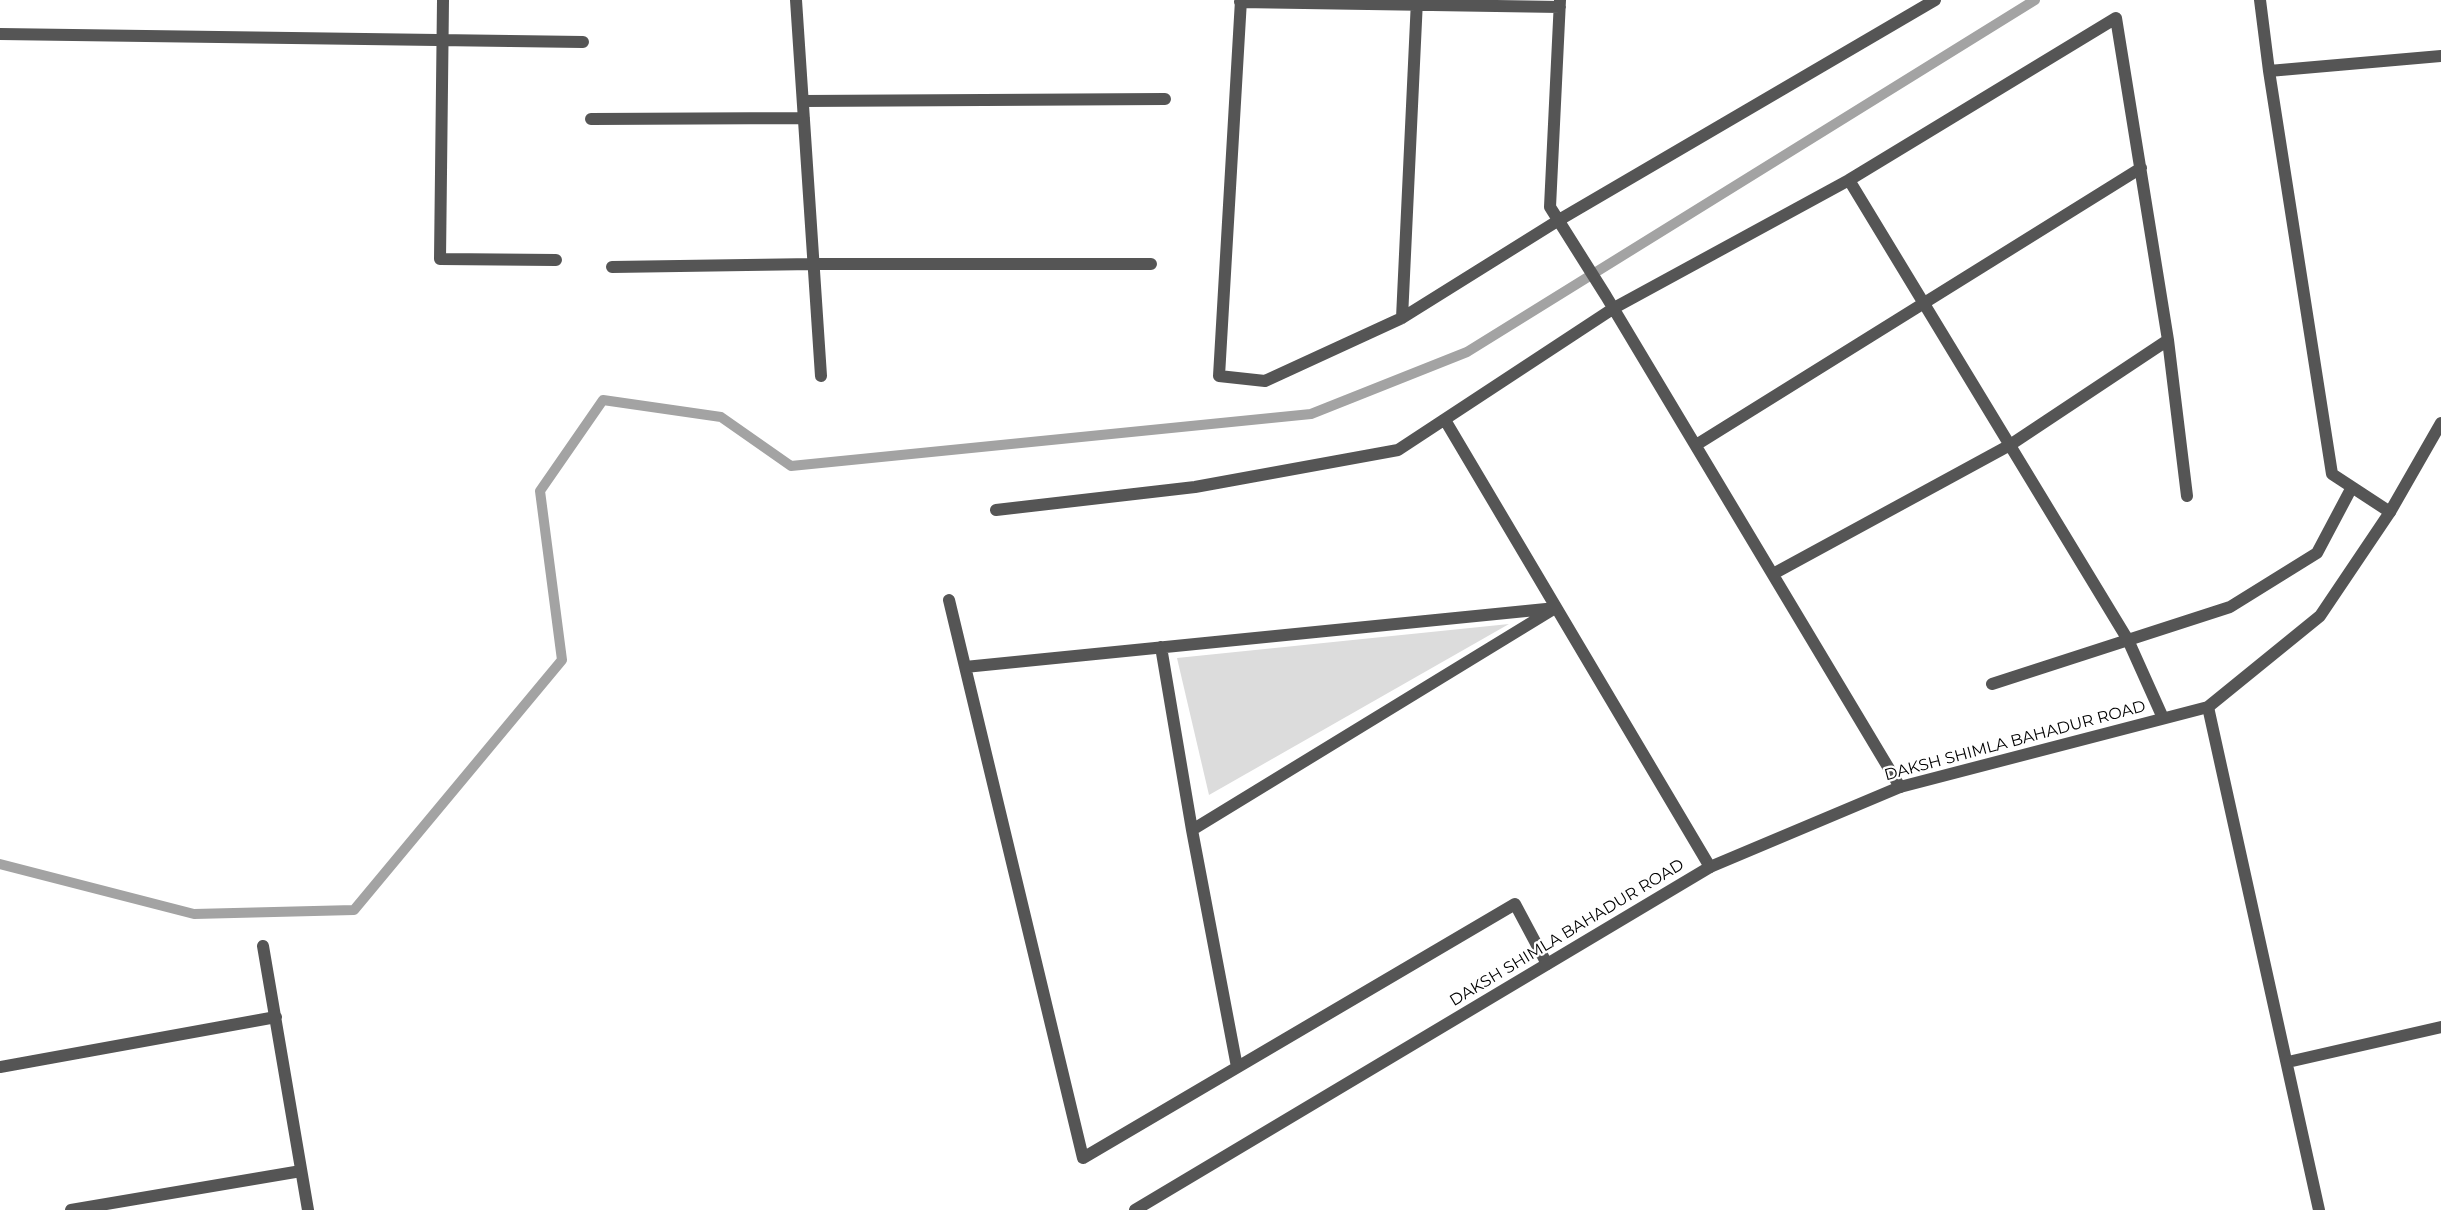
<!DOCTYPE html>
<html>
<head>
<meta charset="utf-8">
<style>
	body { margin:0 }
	canvas { display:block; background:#fff }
</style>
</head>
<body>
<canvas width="2441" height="1210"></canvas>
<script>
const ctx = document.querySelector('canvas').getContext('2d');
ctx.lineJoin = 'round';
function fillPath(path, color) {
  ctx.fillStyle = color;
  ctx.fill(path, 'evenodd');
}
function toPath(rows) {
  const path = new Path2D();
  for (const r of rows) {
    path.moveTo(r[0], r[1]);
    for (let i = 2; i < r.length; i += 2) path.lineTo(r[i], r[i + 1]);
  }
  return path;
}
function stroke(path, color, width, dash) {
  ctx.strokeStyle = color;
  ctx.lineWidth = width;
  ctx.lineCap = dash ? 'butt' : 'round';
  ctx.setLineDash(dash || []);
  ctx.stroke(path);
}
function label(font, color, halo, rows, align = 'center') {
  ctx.font = font + ' Montserrat,sans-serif';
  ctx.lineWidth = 4.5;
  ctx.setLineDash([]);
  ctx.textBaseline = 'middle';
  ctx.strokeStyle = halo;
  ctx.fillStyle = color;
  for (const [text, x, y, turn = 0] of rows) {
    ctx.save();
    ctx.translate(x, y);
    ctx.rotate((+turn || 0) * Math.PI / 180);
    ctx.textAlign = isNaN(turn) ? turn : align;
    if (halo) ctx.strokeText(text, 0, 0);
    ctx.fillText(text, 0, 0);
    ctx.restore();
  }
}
const green = toPath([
	[1509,624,1209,795,1177,658]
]);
const stream = toPath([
	[0,864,194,914,354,910,562,660,540,491,603,400,721,417,791,466,1311,414,1467,352,2035,0]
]);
const minor = toPath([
	[443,0,440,259,556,260],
	[796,0,821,376],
	[1241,0,1219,376,1265,381,1402,318,1559,220,1935,0],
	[1560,0,1550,207,1606,296,1900,787],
	[2260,0,2269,71,2332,474,2390,512],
	[1240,2,1560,7],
	[0,34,583,42],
	[2269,71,2441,56],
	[803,101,1165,99],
	[591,119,804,118],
	[1849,180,2128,640,2163,718],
	[612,267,814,264,1151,264],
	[1402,318,1417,0],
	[1445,420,1710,867],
	[1696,445,2141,168],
	[996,510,1195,487,1398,450,1614,308,1849,180,2116,18,2168,340,2187,496],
	[1773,574,2010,445,2168,340],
	[949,600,1083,1158,1515,904,1547,964],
	[1161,647,1192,830,1237,1067],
	[965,667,1556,608],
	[1992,684,2230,607,2317,553,2352,487],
	[2208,707,2319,1210],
	[1192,830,1552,610],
	[263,946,308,1210],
	[2288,1062,2441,1027],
	[0,1067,276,1017],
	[71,1210,301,1171]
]);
const tertiary = toPath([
	[1135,1210,1710,867,1900,787,2208,707,2320,616,2390,512,2441,423]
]);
const streetNames = [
	["DAKSH SHIMLA BAHADUR ROAD",2015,741,-15],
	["DAKSH SHIMLA BAHADUR ROAD",1567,933,-31]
];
fillPath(green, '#dcdcdc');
stroke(stream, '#a3a3a3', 10);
stroke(minor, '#555', 12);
stroke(tertiary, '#555', 12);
label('16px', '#000', '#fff', streetNames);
</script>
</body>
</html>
